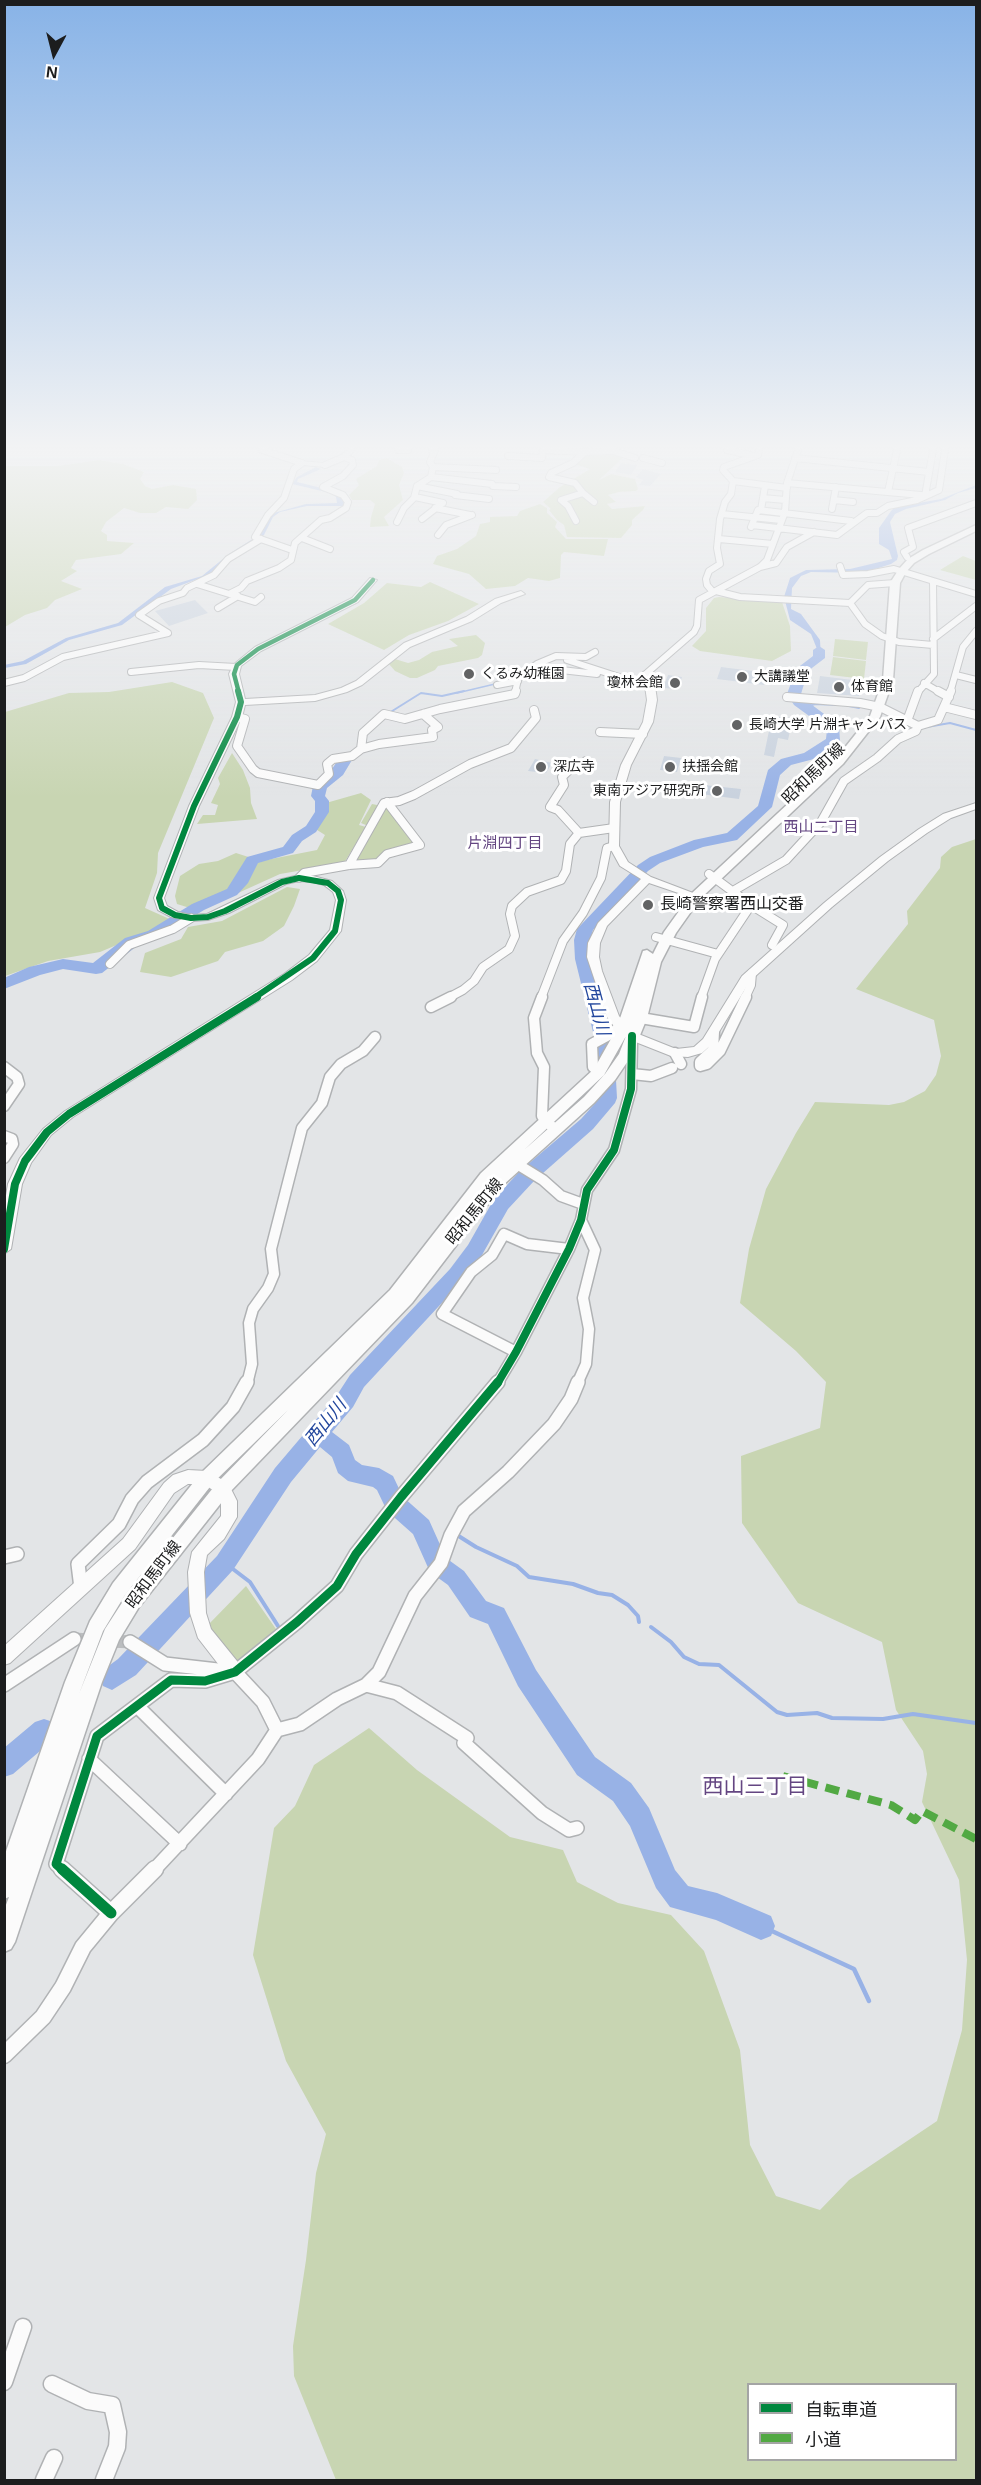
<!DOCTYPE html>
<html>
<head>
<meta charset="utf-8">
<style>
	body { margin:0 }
	#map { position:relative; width:981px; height:2485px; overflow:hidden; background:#e3e5e7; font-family:Helvetica,"Noto Sans JP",sans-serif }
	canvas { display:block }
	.frame { position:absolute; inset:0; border:6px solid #1c1d1e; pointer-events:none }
	.legend { position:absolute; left:747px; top:2383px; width:210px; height:78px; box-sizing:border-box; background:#fff; border:2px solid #a4a5a5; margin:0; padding:8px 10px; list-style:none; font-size:18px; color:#1c1d1e }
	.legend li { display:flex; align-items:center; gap:12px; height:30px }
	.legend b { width:30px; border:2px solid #a4a5a5 }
	.north { position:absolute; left:24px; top:24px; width:60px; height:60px; -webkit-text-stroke:4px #fff; paint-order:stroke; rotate:187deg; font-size:16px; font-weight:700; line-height:24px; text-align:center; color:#1c1d1e }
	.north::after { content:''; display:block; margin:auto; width:21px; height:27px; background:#1c1d1e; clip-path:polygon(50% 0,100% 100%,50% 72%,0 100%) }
</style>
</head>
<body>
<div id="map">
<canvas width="981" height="2485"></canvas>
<div class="frame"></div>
<ul class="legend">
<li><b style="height:8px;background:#00873e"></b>自転車道</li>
<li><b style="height:8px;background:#52a943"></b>小道</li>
</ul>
<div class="north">N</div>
</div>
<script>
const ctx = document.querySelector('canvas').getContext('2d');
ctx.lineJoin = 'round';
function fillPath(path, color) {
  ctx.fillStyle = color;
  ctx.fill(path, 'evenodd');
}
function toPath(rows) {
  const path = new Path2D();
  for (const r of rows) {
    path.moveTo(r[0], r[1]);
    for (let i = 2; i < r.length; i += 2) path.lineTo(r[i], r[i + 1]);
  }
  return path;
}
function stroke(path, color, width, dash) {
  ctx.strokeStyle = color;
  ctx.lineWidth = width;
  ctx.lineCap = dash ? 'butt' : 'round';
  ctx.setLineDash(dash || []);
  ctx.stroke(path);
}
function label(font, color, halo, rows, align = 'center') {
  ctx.font = font + ' Helvetica,"Noto Sans JP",sans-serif';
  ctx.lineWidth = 6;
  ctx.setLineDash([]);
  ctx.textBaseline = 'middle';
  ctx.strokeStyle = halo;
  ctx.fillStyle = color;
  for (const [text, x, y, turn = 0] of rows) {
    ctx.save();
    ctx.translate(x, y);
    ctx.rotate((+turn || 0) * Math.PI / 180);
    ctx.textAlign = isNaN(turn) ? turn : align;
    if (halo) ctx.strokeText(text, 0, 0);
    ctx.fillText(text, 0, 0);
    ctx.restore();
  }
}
const green = toPath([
	[586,453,608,453,624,457,599,480,611,474,635,479,638,489,636,491,619,492,608,495,616,502,607,504,612,509,645,506,643,510,632,520,632,525,621,538,567,537,564,525,557,520,549,510,551,509,543,502,560,487,590,469,574,464],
	[387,458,402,467,404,473,399,485,403,500,384,517,389,526,370,527,371,517,375,504,370,500,352,500,349,495,359,485,356,479,377,466,379,460],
	[99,460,123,464,144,472,140,479,145,486,152,489,173,485,196,489,197,500,188,509,166,507,156,513,140,513,124,508,106,522,101,531,107,535,107,541,134,543,121,554,76,560,71,568,77,571,61,581,82,589,55,600,47,608,25,615,5,627,5,466,57,466],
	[540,504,547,508,547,513,557,522,555,527,566,539,608,539,604,556,564,552,561,555,560,578,549,581,528,578,515,586,486,589,469,574,433,564,437,556,457,549,476,536,480,524,490,522,490,517,517,516,520,511],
	[963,556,976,561,976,580,940,570],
	[430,582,479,604,448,621,409,635,384,650,328,624,364,603,387,583,421,587],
	[719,597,782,602,790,626,791,651,772,661,700,651,692,646,706,631,706,608,714,598],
	[476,635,485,643,482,655,478,658,438,666,435,670,417,678,410,678,395,671,389,664,395,659,408,663,419,660,432,652,458,646,449,639],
	[835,639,868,642,866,660,833,656],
	[833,657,866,661,864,679,830,675],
	[172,682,203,693,214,718,158,853,157,873,145,908,174,921,100,952,48,961,5,976,5,712,69,693,109,692],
	[232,753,243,770,250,788,251,803,257,819,197,824,203,815,215,815,218,805,211,803,220,784,218,778],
	[361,793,371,800,359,825,366,827,344,863,280,874,205,908,190,908,177,904,175,896,180,876,199,864,218,861,236,853,261,861,317,850,325,835,314,828,327,810,326,803],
	[372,804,387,807,416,844,378,861,354,863,373,828,361,823],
	[976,839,976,2480,336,2480,294,2376,293,2346,306,2260,316,2173,326,2134,286,2061,253,1955,274,1828,295,1806,314,1765,369,1728,417,1770,510,1837,563,1850,577,1882,618,1903,671,1915,704,1951,740,2050,750,2145,776,2196,820,2210,849,2180,937,2121,962,2030,967,1960,959,1880,922,1802,927,1774,923,1751,896,1710,882,1642,798,1603,742,1523,741,1456,820,1428,826,1382,796,1351,740,1303,749,1249,766,1189,796,1133,815,1102,889,1105,904,1102,925,1091,936,1075,941,1056,934,1020,856,989,908,924,907,911,940,868,941,857,952,847],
	[748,2384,956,2384,956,2460,748,2460],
	[287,887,300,889,294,906,284,926,263,941,225,952,218,961,171,977,140,972,145,953,181,939,188,927,222,921],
	[246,1586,278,1632,237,1663,208,1625]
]);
const water = toPath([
	[316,467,321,469,298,479,297,482,334,491,342,495,347,506,307,506,280,512,273,517,264,535,211,574,171,589,122,625,69,640,26,664,5,668,4,665,23,661,66,638,118,623,165,587,202,576,229,554,259,535,270,514,306,504,337,503,336,497,330,493,292,484,297,477],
	[976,485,976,488,958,493,945,500,906,509,895,514,890,522,898,556,897,560,891,564,863,573,811,572,801,576,792,588,791,609,801,614,820,640,821,659,808,667,802,666,818,656,817,649,811,634,790,620,784,597,790,578,806,570,850,569,892,559,889,550,879,544,879,528,891,511,895,507,941,499]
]);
const streamFar3 = toPath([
	[457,693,495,684]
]);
const streamFar2 = toPath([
	[849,706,859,708],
	[806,707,815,704,839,705],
	[389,713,421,693,442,696,464,691],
	[898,721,914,727],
	[921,728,950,723,976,730]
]);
const streamFar1 = toPath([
	[421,1527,427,1529],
	[457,1535,476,1547,517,1566,529,1577,573,1584,598,1593,612,1595,628,1605,638,1616,639,1622],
	[225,1563,250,1582,278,1626],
	[651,1627,671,1642,684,1657,699,1664,719,1665,777,1712,787,1715,817,1713,832,1718,883,1719,913,1714,976,1723]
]);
const stream = toPath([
	[761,1926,854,1969,869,2001]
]);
const river = toPath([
	[819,646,825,650,825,658,808,671,801,694,804,699,839,725,840,741,814,759,791,765,780,775,772,807,737,840,703,847,660,863,648,871,593,930,590,940,591,959,614,1044,617,1098,615,1103,593,1129,534,1181,508,1209,482,1255,464,1279,364,1387,353,1407,332,1432,349,1445,355,1460,362,1465,379,1468,393,1476,403,1497,429,1520,446,1558,464,1571,486,1601,504,1608,536,1670,595,1757,631,1783,649,1808,675,1870,688,1886,717,1893,771,1916,775,1926,771,1936,761,1940,716,1920,670,1907,656,1888,630,1826,613,1801,577,1775,518,1686,488,1624,470,1617,448,1585,430,1572,413,1534,387,1511,377,1490,373,1487,348,1481,338,1473,332,1457,320,1447,291,1482,233,1570,136,1675,112,1690,103,1686,100,1678,103,1670,118,1659,217,1556,275,1468,337,1395,350,1375,450,1269,468,1245,494,1199,520,1171,581,1119,598,1100,596,1044,575,959,574,940,577,929,638,865,650,857,694,840,727,833,758,806,768,770,781,759,804,753,826,739,827,729,794,705,787,694,796,669,813,656,813,650,819,646],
	[345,756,352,760,343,775,327,788,325,796,329,801,329,812,316,832,302,841,293,853,258,863,248,883,237,895,204,910,160,937,137,946,102,973,96,974,63,969,40,975,4,989,4,978,29,967,63,959,93,963,125,938,148,931,192,904,227,889,247,857,283,847,292,835,306,826,315,812,315,801,311,796,313,786,332,769,340,757,345,756],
	[44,1719,53,1722,57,1731,53,1740,13,1774,4,1777,4,1748,35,1722,44,1719]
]);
const building = toPath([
	[621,463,637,465,637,466,631,475,615,472],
	[643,469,661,474,650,486,639,485,643,480,636,477],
	[195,600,208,613,169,626,155,611],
	[721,667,761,672,761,675,766,676,764,685,717,679],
	[668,675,682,677,678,689,663,688],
	[820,676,861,681,859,696,817,693],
	[772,716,793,718,788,740,778,738,774,757,764,755],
	[664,756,681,758,677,772,660,770],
	[535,759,552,763,546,773,528,771],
	[695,784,741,789,739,799,693,793]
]);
const minorTunnel = toPath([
	[74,1639,130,1642]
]);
const minorFar4 = toPath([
	[262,450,302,463],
	[398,450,408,450],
	[610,450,635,458],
	[727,450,755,456],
	[759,450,758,455,724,467,723,470,733,481,787,488],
	[508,456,542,458,543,450,585,452],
	[643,458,662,463],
	[795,458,929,472],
	[325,465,344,457,351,450],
	[433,467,496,470],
	[431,477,492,484],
	[787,483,921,495],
	[417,486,457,494,455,495,489,499],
	[493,486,516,487],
	[888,492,897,450],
	[583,493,594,502],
	[925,496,933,450],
	[415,497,443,503],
	[763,498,785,500],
	[834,500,853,502],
	[435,508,470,515],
	[832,509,836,487],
	[761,510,765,486],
	[722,514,781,520],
	[422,519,440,505],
	[576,521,568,506,561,500,583,493,575,483,549,477,551,473,573,463,585,452,609,451],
	[397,522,404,508,414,498,417,486,431,477,433,467,430,462,435,450,432,450],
	[752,525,837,535,867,513,877,513,888,506,917,500,939,490,945,450],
	[751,527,758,510,851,521],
	[438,535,446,525,472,515],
	[302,538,330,549],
	[719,539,773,544],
	[292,550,255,537,268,515,284,498,294,469,302,463],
	[907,557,904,552,913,547,908,528,976,503],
	[840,566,843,575,868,574,894,569,976,594],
	[760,567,776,563,787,547,814,532],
	[197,584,255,602,261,597],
	[716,591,740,597,850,603,868,585,895,583],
	[713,592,707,585,706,579,709,571,720,564,717,548,720,519,725,502,731,494,733,481],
	[231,593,241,588,247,581,279,568,291,560,295,543,321,520,330,518,346,508,348,502,343,495,323,487,343,476,353,465,352,460,344,457],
	[850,603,865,624,882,636,899,642,933,645],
	[218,608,238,596],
	[933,639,976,606],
	[567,660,650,687],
	[131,672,199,665,236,667],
	[648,672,694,632,697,626,699,600,760,567,767,560,785,512,787,483,798,450],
	[527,674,552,669,597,674],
	[956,675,976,680],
	[4,683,24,678,63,657,168,633,139,615,159,601,183,593,187,588,214,575,228,559,261,539],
	[924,683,941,693],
	[497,685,518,681],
	[515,693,518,679,537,664,556,656,586,657,595,652],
	[917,693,934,674,933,581],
	[950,693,963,647,976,631]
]);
const minorFar3 = toPath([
	[938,691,949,697],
	[787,697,860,703,880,707,918,726,938,720,951,691],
	[944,707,976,715],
	[237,717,245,719,237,746,253,769,258,773,318,785,329,774,327,764,333,759,352,756,361,749,379,744,433,737,432,730,438,727,423,714],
	[907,721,918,691],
	[600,732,643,734],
	[361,749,363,733,384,714,405,719,440,709,515,694,516,691],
	[579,833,558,810,550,807,564,785,562,777,573,766,582,765,586,761],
	[349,865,384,803,399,801,414,795,470,764,511,748,536,718,534,710],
	[299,878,304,873,349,865,378,863,387,854,420,845,387,802],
	[733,891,786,860,821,822,844,781,877,758,898,739,916,731,918,726],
	[751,905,783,925,772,945],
	[656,937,718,954],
	[110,964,129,945,173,929,191,918],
	[448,998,463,990,474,981,483,967,509,949,515,936,510,914,512,906,527,892,561,880,566,871,570,844,579,833,614,828],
	[541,998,563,941,583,913,601,878,607,848,614,846],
	[701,998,715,959,751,905,709,874],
	[745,998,751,985,752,973]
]);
const minorFar2 = toPath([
	[542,997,534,1018,537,1053,544,1067,542,1116,555,1130],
	[431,1007,451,997],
	[714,1032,713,1050,700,1062,700,1066,707,1064,720,1051,746,997],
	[675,1053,681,1064],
	[4,1067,17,1077,19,1084,4,1106],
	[599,1072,593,1067,592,1044,614,1032,629,1016,694,1027,702,997],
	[632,1074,651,1076,672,1068],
	[4,1136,12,1139,13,1144,4,1158],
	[512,1161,543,1180,561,1196,583,1204],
	[516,1352,442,1314,471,1272,492,1255,504,1234,527,1244,569,1249],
	[247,1384,252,1364,249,1323,253,1309,268,1288,274,1274,271,1249,302,1128,322,1103,330,1077,341,1064,363,1051,375,1037],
	[497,1384,516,1352,569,1249,581,1220,587,1190,614,1150,631,1089,632,1043],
	[577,1384,586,1364,589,1329,583,1298,595,1250,581,1220]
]);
const minorFar1 = toPath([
	[4,1557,17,1554],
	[81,1588,78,1564,119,1524,132,1499,147,1482,203,1440,233,1407,247,1382],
	[130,1642,165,1664,235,1672,263,1702,277,1730],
	[4,1685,74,1639],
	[366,1685,397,1693,467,1738,464,1743,542,1813,569,1830,577,1828],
	[138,1707,226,1794],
	[89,1759,180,1844],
	[64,1871,56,1864,97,1736,171,1680,205,1681,235,1672,297,1622,337,1586,356,1554,401,1497,498,1382],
	[153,1871,258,1759,277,1730,300,1724,337,1699,366,1685,379,1672,415,1596,441,1563,451,1535,464,1511,508,1472,554,1424,571,1399,578,1382]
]);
const minor = toPath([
	[62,1869,111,1913],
	[4,2055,43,2017,63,1987,83,1947,111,1913,155,1869],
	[4,2382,23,2327],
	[52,2384,88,2401,112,2405,118,2432,117,2447,104,2480],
	[44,2480,54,2458]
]);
const tertiary = toPath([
	[299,461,325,463,329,465,325,467,302,465,299,465,299,461],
	[370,578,377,580,358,602,261,651,241,666,239,674,245,699,315,695,341,688,356,681,404,643,466,617,495,599,521,591,525,594,501,603,472,621,410,647,362,685,347,692,315,701,245,705,242,717,199,806,164,898,167,906,178,912,191,915,207,914,278,880,299,875,313,876,332,881,343,891,346,900,341,931,317,961,292,980,73,1117,51,1135,31,1163,22,1184,11,1249,4,1254,4,1207,8,1184,20,1158,43,1129,65,1111,284,974,309,955,330,930,336,900,333,892,324,885,313,882,299,881,286,884,229,913,208,920,191,921,171,917,158,910,154,898,189,806,232,717,236,702,229,674,233,665,255,647,352,598,370,578],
	[648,669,653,672,657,700,653,722,631,765,620,802,619,846,628,862,651,877,701,896,696,899,649,883,607,926,600,943,599,957,602,971,619,1016,627,1027,636,1033,676,1049,694,1047,703,1039,742,976,824,903,880,857,919,829,943,814,976,803,976,809,951,818,927,833,888,861,832,907,750,981,711,1045,702,1053,688,1057,671,1056,628,1039,619,1033,607,1017,587,957,588,943,598,923,641,879,620,866,609,846,610,802,621,765,643,722,647,700,643,672,648,669],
	[188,1470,207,1471,228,1483,237,1501,237,1517,224,1539,207,1555,204,1572,206,1613,211,1629,241,1666,243,1672,241,1678,235,1680,229,1678,198,1638,190,1613,188,1572,192,1552,221,1516,221,1501,217,1493,204,1484,188,1484,174,1493,135,1549,10,1663,4,1665,4,1646,123,1539,164,1483,173,1475,188,1470]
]);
const secondary = toPath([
	[976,525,976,531,929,554,914,563,906,572,900,583,893,680,880,717,843,764,700,899,676,933,661,962,647,1018,632,1055,615,1080,594,1103,501,1187,412,1303,229,1493,139,1607,119,1640,102,1682,15,1942,11,1949,4,1952,4,1910,9,1897,4,1899,4,1857,65,1682,90,1621,113,1583,201,1473,390,1290,481,1173,594,1069,616,1030,643,951,647,950,653,954,664,932,692,893,835,760,870,716,883,680,890,583,899,569,908,559,923,550,976,525],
	[626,1036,619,1054,605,1074,584,1097,524,1150,604,1075,626,1036],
	[288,1410,217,1483,127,1595,105,1629,79,1694,103,1631,125,1595,213,1483,288,1410]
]);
const quiet = toPath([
	[783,1776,891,1805,915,1820,922,1811,976,1839]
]);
const cyclewayFar4 = toPath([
	[239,693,234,674,237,665,258,649,355,600,373,580]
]);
const cyclewayFar3 = toPath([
	[238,691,241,702,237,717,194,806,159,898,162,908,175,915,191,918,208,917,225,911,282,882,299,878,328,883,338,891,341,900,335,931,313,958,254,998]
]);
const cyclewayFar2 = toPath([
	[4,1249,15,1184,25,1161,47,1132,69,1114,257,997],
	[497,1384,516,1352,569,1249,581,1220,587,1190,614,1150,631,1089,632,1036]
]);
const cyclewayFar1 = toPath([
	[64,1871,56,1864,97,1736,171,1680,205,1681,235,1672,297,1622,337,1586,356,1554,401,1497,498,1382]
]);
const cycleway = toPath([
	[62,1869,111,1913]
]);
const markers = [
	[469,674,6,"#626364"],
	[742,677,6,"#626364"],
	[675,683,6,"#626364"],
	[839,687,6,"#626364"],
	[737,725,6,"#626364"],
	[541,767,6,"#626364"],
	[670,767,6,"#626364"],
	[717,791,6,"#626364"],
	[648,905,6,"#626364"]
];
const farPoinames = [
	["くるみ幼稚園",481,674],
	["大講議堂",754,677],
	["瓊林会館",663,683,"right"],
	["体育館",851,687],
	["長崎大学 片淵キャンパス",749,725],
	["深広寺",553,767],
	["扶揺会館",682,767],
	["東南アジア研究所",705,791,"right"]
];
const farNeighbourhoodnames = [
	["西山二丁目",821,828],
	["片淵四丁目",505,844]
];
const streetNames = [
	["昭和馬町線",814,774,-44],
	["昭和馬町線",475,1212,-51],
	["昭和馬町線",154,1575,-53]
];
const poiNames = [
	["長崎警察署西山交番",660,905]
];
const waterNames = [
	["西山川",596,1009,75],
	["西山川",326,1423,-51]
];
const nearNeighbourhoodnames = [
	["西山三丁目",755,1787]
];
fillPath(green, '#c8d5b2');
fillPath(water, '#98b2e6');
stroke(streamFar3, '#98b2e6', 1.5);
stroke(streamFar2, '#98b2e6', 2);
stroke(streamFar1, '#98b2e6', 4);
stroke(stream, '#98b2e6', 4.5);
fillPath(river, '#98b2e6');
fillPath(building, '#c9d2de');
stroke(minorTunnel, '#bbbdbf', 13, [13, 7]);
stroke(minorFar4, '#b0b2b4', 8);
stroke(minorFar3, '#b0b2b4', 10);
stroke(minorFar2, '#b0b2b4', 13);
stroke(minorFar1, '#b0b2b4', 16);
stroke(minor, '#b0b2b4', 19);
stroke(tertiary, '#b0b2b4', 2);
stroke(secondary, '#b0b2b4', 3);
stroke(minorFar4, '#fbfbfb', 6);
stroke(minorFar3, '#fbfbfb', 8);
stroke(minorFar2, '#fbfbfb', 10);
stroke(minorFar1, '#fbfbfb', 13);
stroke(minor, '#fbfbfb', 16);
fillPath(tertiary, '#fbfbfb');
fillPath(secondary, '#fbfbfb');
stroke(quiet, '#52a943', 8, [14, 8]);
stroke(cyclewayFar4, '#00873e', 4.5);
stroke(cyclewayFar3, '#00873e', 6);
stroke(cyclewayFar2, '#00873e', 8);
stroke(cyclewayFar1, '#00873e', 9);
stroke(cycleway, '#00873e', 11);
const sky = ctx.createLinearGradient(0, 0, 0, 798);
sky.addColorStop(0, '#88b3e7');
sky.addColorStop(0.56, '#f2f3f4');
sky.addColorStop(1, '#f2f3f400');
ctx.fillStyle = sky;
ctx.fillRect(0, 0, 981, 798);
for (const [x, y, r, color] of markers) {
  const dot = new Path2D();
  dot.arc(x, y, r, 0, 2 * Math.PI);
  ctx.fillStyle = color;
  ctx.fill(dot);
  stroke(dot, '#fff', 2);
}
label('14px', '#1c1d1e', '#fff', farPoinames, 'left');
label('15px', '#644682', '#fff', farNeighbourhoodnames);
label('16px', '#1c1d1e', '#fff', streetNames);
label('16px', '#1c1d1e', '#fff', poiNames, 'left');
label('italic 18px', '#23479d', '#fff', waterNames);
label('21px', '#644682', '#fff', nearNeighbourhoodnames);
</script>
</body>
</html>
